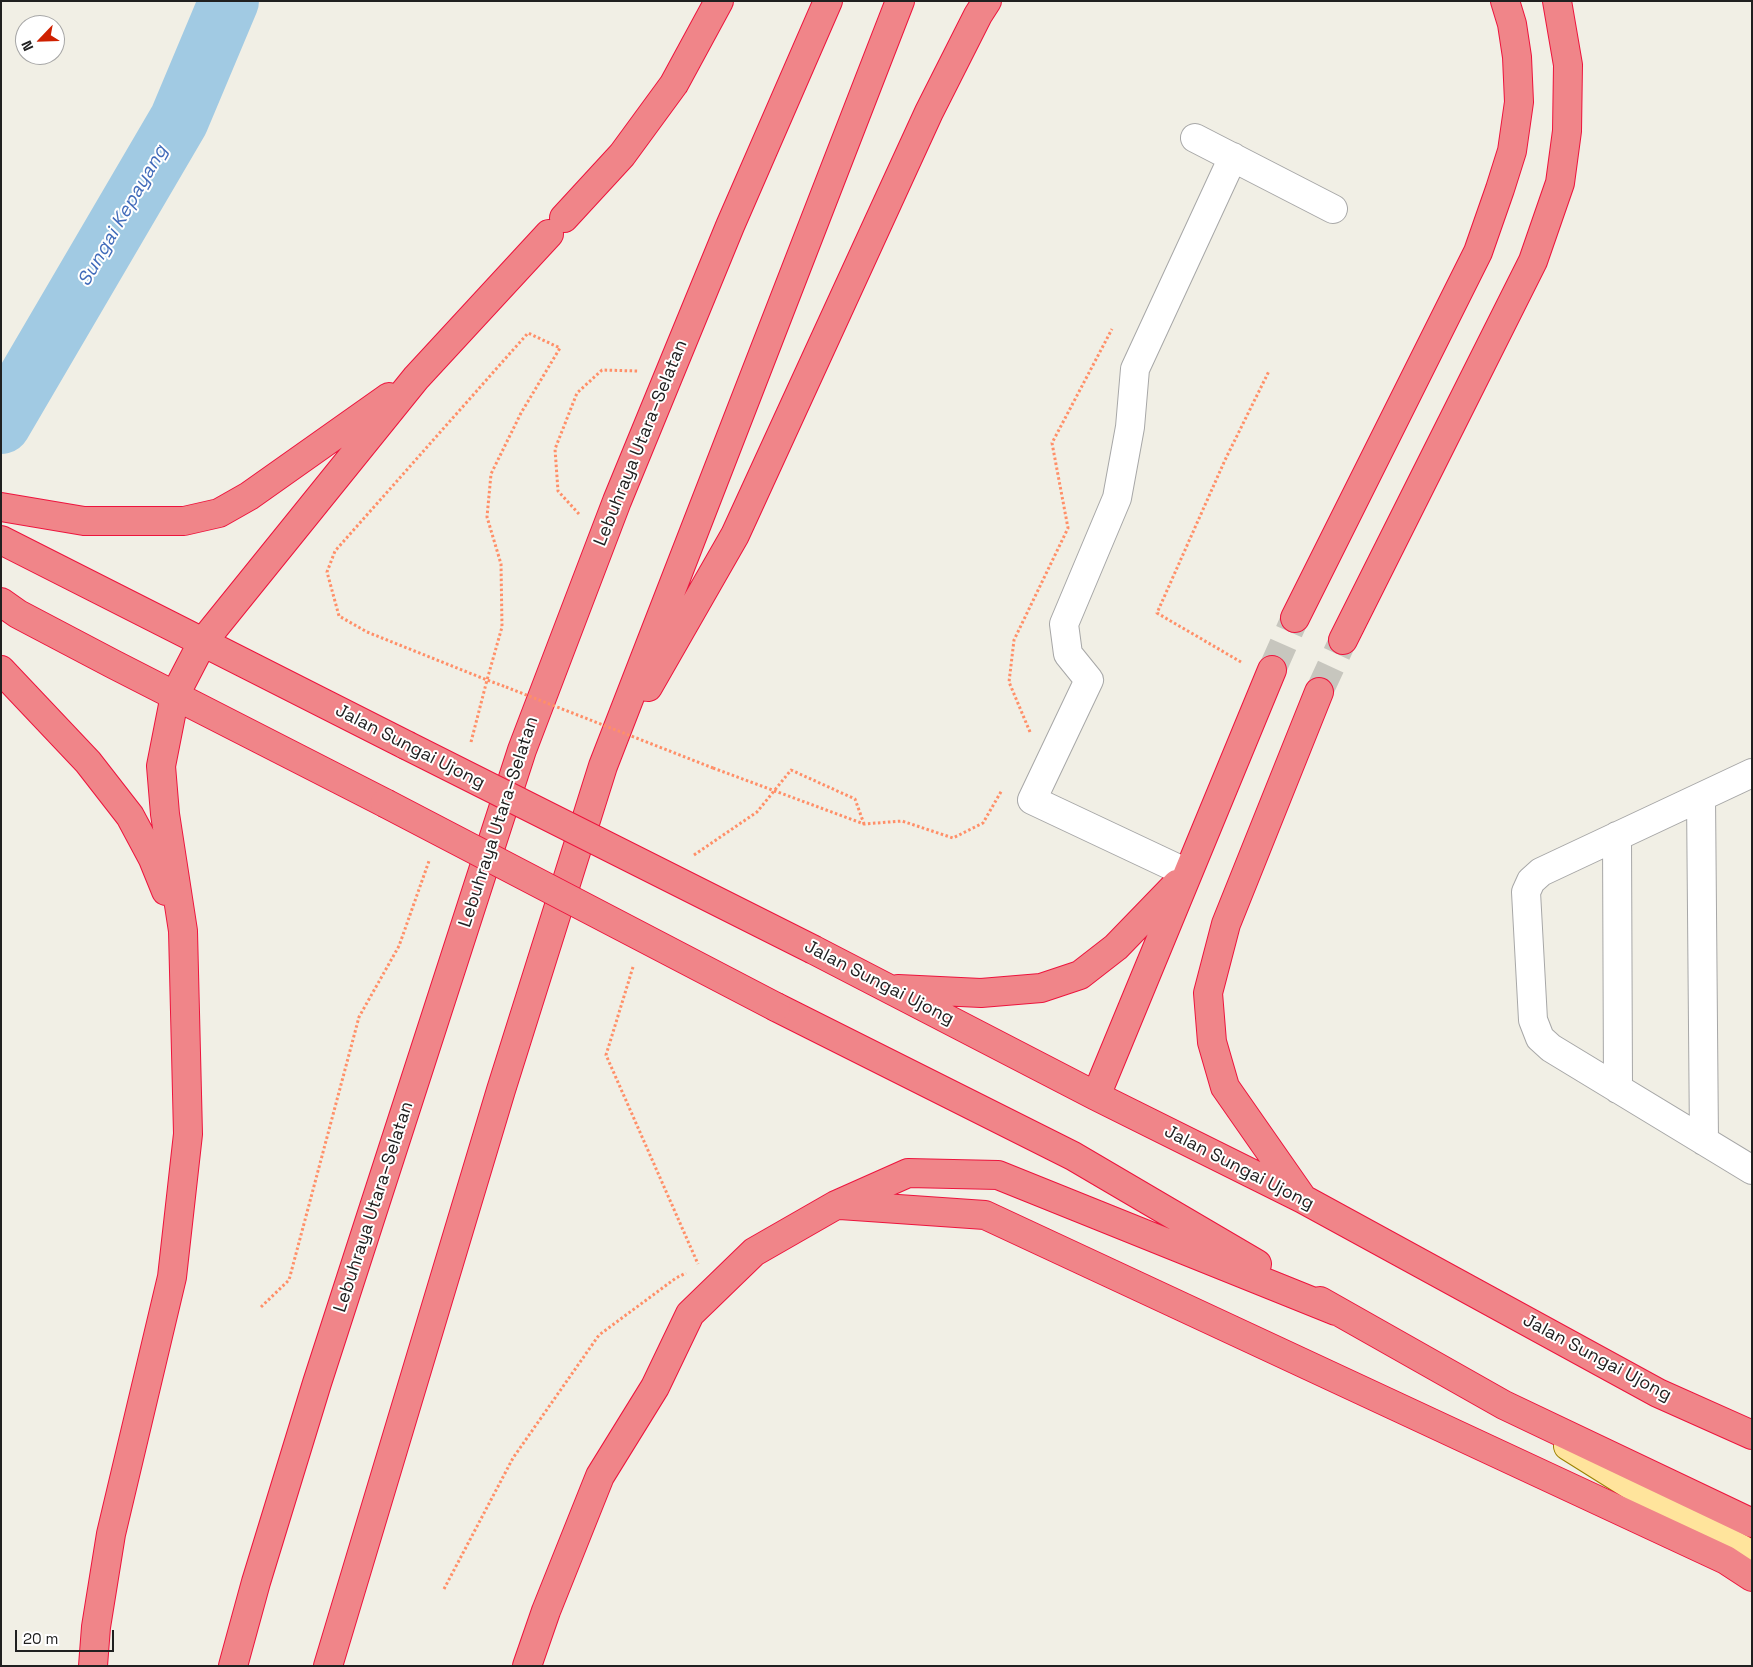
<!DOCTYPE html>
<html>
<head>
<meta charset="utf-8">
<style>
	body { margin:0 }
	#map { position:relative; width:1753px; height:1667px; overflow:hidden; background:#f1efe5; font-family:"Space Grotesk",sans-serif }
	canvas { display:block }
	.frame { position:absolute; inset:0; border:2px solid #202020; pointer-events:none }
	.north { position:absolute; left:15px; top:15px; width:50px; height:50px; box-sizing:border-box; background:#fff; border:1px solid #a6a6a6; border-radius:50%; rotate:246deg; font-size:14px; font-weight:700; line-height:20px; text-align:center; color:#202020 }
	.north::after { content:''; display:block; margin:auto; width:18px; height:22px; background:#cf2000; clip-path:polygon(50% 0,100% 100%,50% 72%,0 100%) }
	.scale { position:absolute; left:15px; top:1630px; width:99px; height:22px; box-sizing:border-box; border:2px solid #202020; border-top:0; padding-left:6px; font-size:15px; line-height:18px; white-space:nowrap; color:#202020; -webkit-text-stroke:4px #fff; paint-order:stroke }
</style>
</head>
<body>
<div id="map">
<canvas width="1753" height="1667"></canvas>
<div class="frame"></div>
<div class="north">N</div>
<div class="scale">20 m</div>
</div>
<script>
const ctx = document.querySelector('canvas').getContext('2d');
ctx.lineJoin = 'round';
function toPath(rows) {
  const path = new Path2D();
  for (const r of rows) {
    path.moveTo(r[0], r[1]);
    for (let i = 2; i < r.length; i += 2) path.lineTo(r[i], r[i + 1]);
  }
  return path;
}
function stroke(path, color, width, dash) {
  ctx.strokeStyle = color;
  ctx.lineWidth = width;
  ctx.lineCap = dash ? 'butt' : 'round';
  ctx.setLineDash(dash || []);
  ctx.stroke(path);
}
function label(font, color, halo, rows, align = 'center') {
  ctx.font = font + ' "Space Grotesk",sans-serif';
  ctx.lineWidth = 4;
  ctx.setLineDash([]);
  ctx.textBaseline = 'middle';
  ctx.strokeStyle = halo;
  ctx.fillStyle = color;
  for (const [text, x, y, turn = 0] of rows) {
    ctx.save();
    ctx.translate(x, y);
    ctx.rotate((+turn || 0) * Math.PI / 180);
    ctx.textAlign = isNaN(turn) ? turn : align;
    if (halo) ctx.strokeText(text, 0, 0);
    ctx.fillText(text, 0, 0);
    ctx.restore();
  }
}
const river = toPath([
	[1,424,179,120,229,1]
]);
const highwayTunnel = toPath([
	[1272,670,1295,618],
	[1319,692,1343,640]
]);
const path = toPath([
	[579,514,558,491,555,449,577,393,602,370,638,371],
	[1241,662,1157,613,1225,460,1269,371],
	[1030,732,1009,682,1014,640,1068,528,1052,443,1112,329],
	[471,742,487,680,502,627,501,564,487,517,491,474,521,413,560,348,528,333,335,551,327,572,339,616,367,632,487,680,506,687],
	[713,768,864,824,902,821,953,838,983,823,1002,790],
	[694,855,757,812,791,770,855,799,864,824],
	[633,967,606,1055,698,1264],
	[261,1307,289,1280,359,1017,399,946,429,861],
	[444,1589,513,1458,599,1335,676,1278,686,1273]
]);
const minor = toPath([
	[1195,138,1333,209],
	[1752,773,1541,872,1531,881,1526,892,1533,1020,1540,1038,1551,1048,1752,1170],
	[1701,797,1704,1141],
	[1617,836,1618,1089],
	[1187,873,1032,800,1089,680,1068,654,1064,624,1117,498,1130,427,1135,369,1233,157]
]);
const major = toPath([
	[1568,1446,1659,1503,1752,1555]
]);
const highway = toPath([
	[564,218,622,155,674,84,719,1],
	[1,507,84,521,184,521,219,513,249,496,389,397],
	[1,540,406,745],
	[1,602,18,614,113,664,385,803],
	[1295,618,1478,252,1500,189,1512,151,1519,102,1517,57,1512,24,1505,1],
	[1343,640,1533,261,1560,183,1567,131,1568,65,1557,1],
	[1,670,88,762,130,816,153,859,166,891],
	[648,687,735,535,929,112,978,15,987,1],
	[814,950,1096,1096,1303,1199,1658,1393,1752,1435],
	[898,989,981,993,1041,988,1080,975,1116,947,1177,884],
	[776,1007,1073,1156,1257,1264],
	[1096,1096,1272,670],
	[1301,1196,1225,1087,1212,1042,1208,993,1226,924,1319,692],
	[840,1205,985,1215,1726,1560,1752,1577],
	[1320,1301,1504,1405,1752,1523],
	[93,1666,96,1627,111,1534,172,1277,188,1134,183,931,165,814,161,766,175,695,202,643,416,378,549,234],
	[233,1666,256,1582,317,1383,522,750,617,501,730,226,828,1],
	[328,1666,501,1090,603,766,900,1],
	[527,1666,546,1611,600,1476,655,1387,690,1314,754,1252,836,1205,908,1173,998,1175,1336,1311]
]);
const pathBridge = toPath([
	[506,687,713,768]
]);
const highwayBridge = toPath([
	[406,745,814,950],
	[385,803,776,1007]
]);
const streetNames = [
	["Lebuhraya Utara–Selatan",641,443,-68],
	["Jalan Sungai Ujong",410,747,27],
	["Lebuhraya Utara–Selatan",499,822,-72],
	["Jalan Sungai Ujong",879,983,27],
	["Jalan Sungai Ujong",1239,1168,27],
	["Lebuhraya Utara–Selatan",374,1207,-72],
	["Jalan Sungai Ujong",1597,1358,28]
];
const waterNames = [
	["Sungai Kepayang",123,216,-60]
];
stroke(river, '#a1cae3', 60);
stroke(highwayTunnel, '#c7c6be', 28, [28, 14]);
stroke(minor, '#a7a7a7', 30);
stroke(major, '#9b8000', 30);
stroke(highway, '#ed143d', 30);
stroke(path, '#ff8f68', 3, [2.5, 2.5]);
stroke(minor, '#fff', 28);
stroke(major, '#ffe49c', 28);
stroke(highway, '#f08589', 28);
stroke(highwayBridge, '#ed143d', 30, []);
stroke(pathBridge, '#ff8f68', 3, [2.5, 2.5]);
stroke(highwayBridge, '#f08589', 28);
label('18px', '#202020', '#fff', streetNames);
label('italic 19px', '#416bba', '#fff', waterNames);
</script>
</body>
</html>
